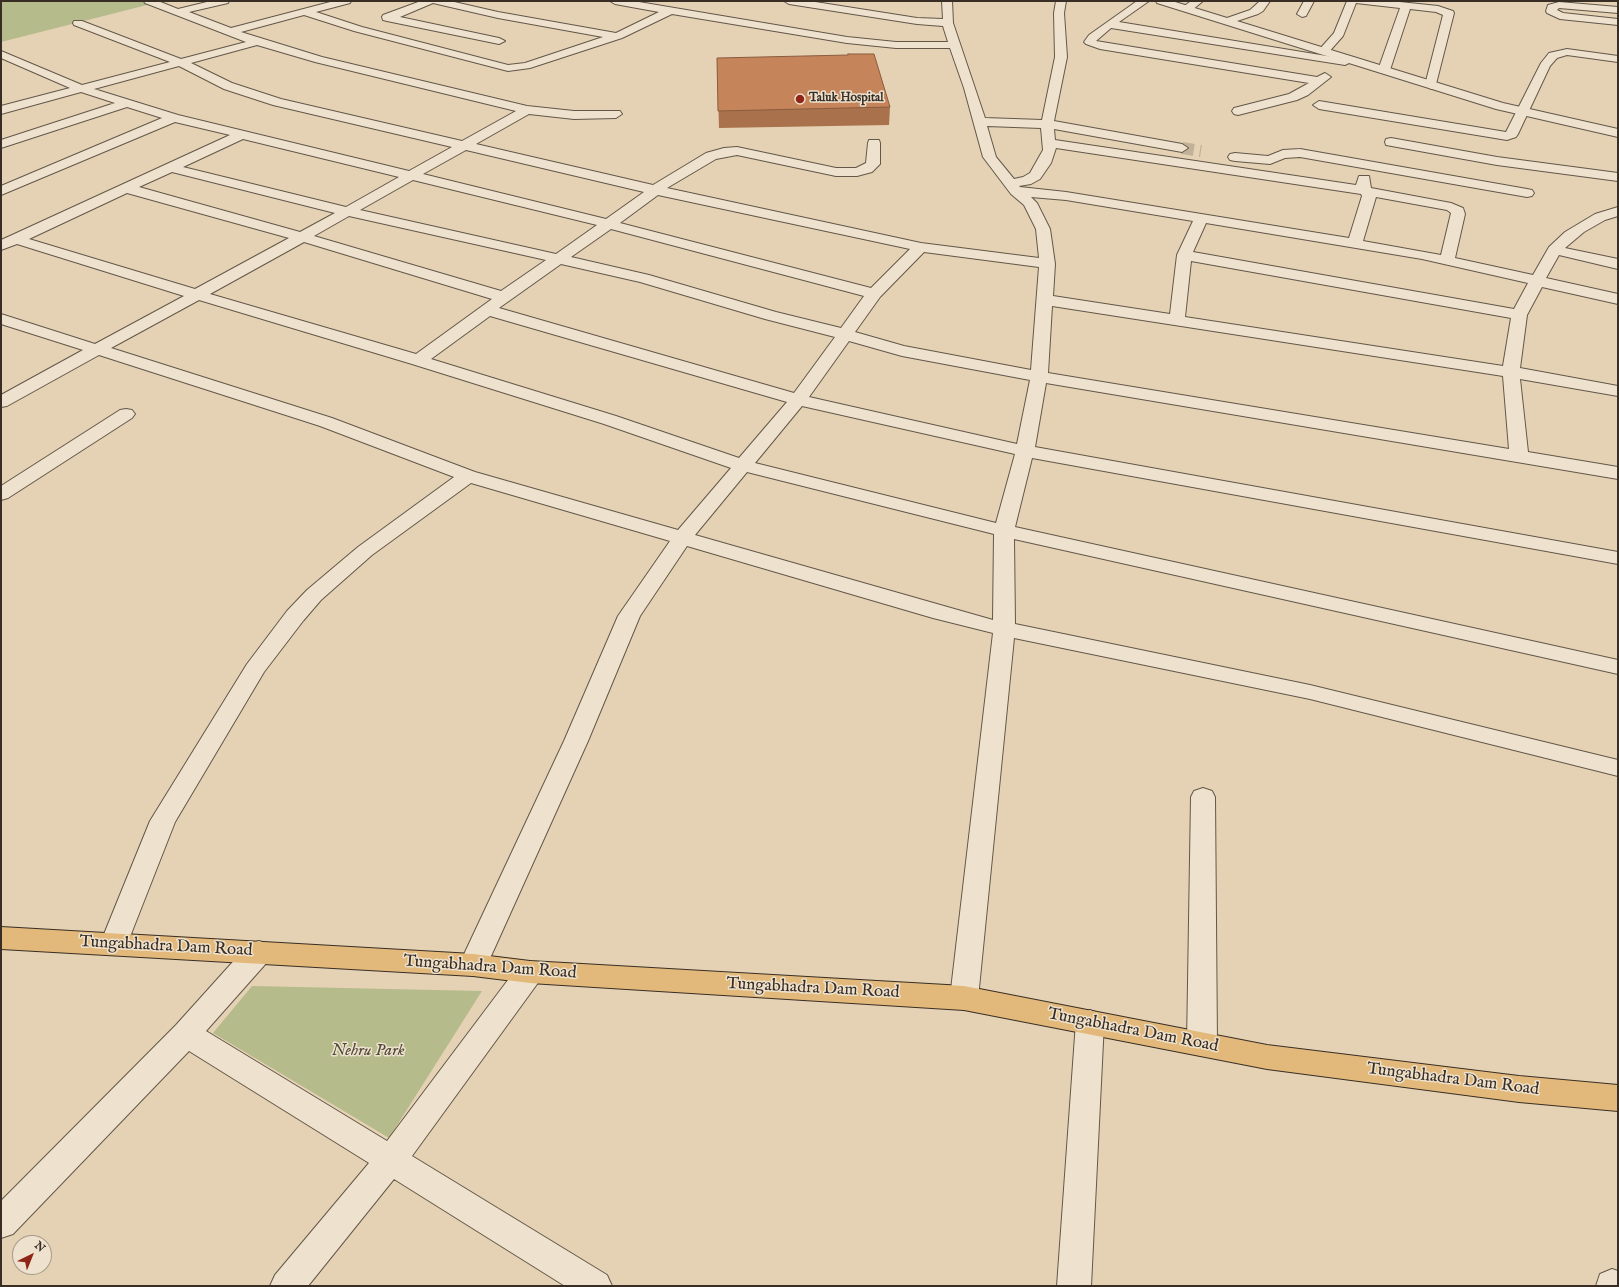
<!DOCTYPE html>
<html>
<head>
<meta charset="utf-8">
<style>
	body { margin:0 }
	#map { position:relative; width:1619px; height:1287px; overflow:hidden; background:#e5d2b4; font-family:"IM FELL English",serif }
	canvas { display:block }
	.frame { position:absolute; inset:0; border:2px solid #382e25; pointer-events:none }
	.north { position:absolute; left:12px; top:1235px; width:40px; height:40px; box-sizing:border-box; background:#eee2ce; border:1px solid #a59a8a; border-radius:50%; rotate:43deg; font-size:11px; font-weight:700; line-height:16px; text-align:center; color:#382e25 }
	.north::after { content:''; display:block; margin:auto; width:14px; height:18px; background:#8f2418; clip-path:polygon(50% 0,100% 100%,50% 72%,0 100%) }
</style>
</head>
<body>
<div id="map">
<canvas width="1619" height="1287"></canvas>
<div class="frame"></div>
<div class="north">N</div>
</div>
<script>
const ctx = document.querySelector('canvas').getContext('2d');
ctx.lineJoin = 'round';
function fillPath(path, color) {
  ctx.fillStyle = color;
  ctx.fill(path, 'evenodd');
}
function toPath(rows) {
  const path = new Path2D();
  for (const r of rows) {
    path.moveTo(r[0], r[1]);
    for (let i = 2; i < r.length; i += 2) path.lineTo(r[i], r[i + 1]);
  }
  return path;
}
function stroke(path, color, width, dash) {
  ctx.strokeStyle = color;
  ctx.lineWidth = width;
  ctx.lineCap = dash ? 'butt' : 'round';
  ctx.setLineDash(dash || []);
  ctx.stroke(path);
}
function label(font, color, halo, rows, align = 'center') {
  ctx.font = font + ' "IM FELL English",serif';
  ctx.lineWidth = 3;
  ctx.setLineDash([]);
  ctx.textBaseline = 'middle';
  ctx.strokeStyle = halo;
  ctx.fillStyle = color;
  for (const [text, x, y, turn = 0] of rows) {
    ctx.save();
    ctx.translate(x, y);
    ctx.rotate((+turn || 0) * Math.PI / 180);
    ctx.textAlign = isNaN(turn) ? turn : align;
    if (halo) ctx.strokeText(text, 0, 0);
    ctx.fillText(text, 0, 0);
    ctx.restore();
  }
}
const green = toPath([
	[1,1,144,1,151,4,1,42],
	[252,986,482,991,389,1138,213,1033]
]);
const minorTunnel = toPath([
	[1182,148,1201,151]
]);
const minor = toPath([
	[144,1,158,1,178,9,211,1,229,1,228,3,189,12,231,28,334,1,351,1,350,3,316,12,362,27,508,65,525,63,603,37,498,18,433,3,400,17,499,38,505,41,499,44,387,21,383,20,382,17,383,15,421,1,450,1,498,12,616,33,659,12,615,4,610,1,633,1,847,37,896,42,948,42,943,26,917,24,789,4,784,1,809,1,917,18,943,19,942,1,952,1,953,23,985,118,1042,120,1055,57,1054,13,1056,1,1066,1,1064,13,1067,57,1054,121,1182,144,1188,148,1182,152,1054,129,1055,140,1356,185,1359,176,1369,176,1371,188,1451,203,1463,208,1465,214,1455,258,1533,275,1549,247,1565,232,1595,214,1618,207,1618,216,1605,220,1584,232,1565,248,1618,259,1618,269,1559,255,1546,278,1618,294,1618,304,1542,287,1527,315,1520,368,1618,386,1618,396,1520,379,1528,452,1618,467,1618,479,1046,383,1035,447,1618,552,1618,564,1032,458,1015,527,1618,660,1618,674,1014,539,1015,624,1310,685,1618,760,1618,776,1310,699,1014,638,978,998,974,1006,964,1010,954,1006,950,998,993,633,933,618,687,546,640,616,588,741,487,965,483,973,473,976,463,973,459,965,564,741,618,616,670,541,471,483,372,555,321,600,303,621,264,672,175,822,124,952,114,955,104,952,100,944,150,821,247,664,287,611,307,590,358,547,454,477,320,426,99,355,7,406,1,407,1,395,83,350,1,324,1,314,95,344,184,296,17,244,1,250,1,240,10,236,230,135,175,122,1,195,1,186,162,118,127,107,1,148,1,140,115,103,81,92,1,114,1,106,70,88,1,58,1,51,82,85,170,62,74,25,73,23,74,21,82,21,181,59,246,42,145,3,144,1],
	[672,14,847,43,896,48,950,48,964,88,983,157,1011,194,1024,205,1036,229,1039,258,921,243,667,188,716,159,737,155,836,176,857,176,872,172,880,164,880,143,879,140,869,140,868,143,866,163,856,168,836,168,737,147,724,148,706,153,653,185,476,144,529,114,574,119,616,118,622,114,620,111,574,111,527,106,322,57,241,32,304,15,354,31,508,71,530,68,622,38,672,14],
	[257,45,315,62,516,111,462,141,281,99,232,83,191,63,257,45],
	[179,66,224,89,273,105,452,147,409,171,178,115,94,89,179,66],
	[987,126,1041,128,1043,150,1030,173,1023,177,1014,179,996,157,987,126],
	[243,139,399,177,346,207,183,167,243,139],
	[1056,148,1361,194,1362,196,1349,238,1066,192,1020,187,1019,186,1031,184,1040,179,1051,163,1056,148],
	[466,150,644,192,606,219,423,174,466,150],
	[172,172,335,213,300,232,139,187,172,172],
	[413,180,597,225,556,254,360,210,413,180],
	[127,193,289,238,195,289,29,239,127,193],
	[658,195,910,249,871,288,620,223,658,195],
	[1031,197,1066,200,1193,221,1177,255,1170,314,1053,296,1055,264,1050,229,1037,203,1031,197],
	[1376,197,1447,210,1451,213,1441,255,1363,241,1376,197],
	[349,216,546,260,501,291,314,236,349,216],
	[1206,223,1422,259,1528,283,1514,309,1193,252,1206,223],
	[611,229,864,296,841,328,776,312,649,275,571,257,611,229],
	[304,242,492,299,416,354,210,294,304,242],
	[924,252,1039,267,1031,370,904,346,855,332,880,297,924,252],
	[1191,261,1511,318,1503,366,1185,317,1191,261],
	[561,264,640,282,765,319,835,337,794,393,499,308,561,264],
	[199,300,412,364,604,424,731,468,678,530,475,472,332,418,111,348,199,300],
	[1052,306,1503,376,1509,449,1048,373,1052,306],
	[490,316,787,402,739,458,616,416,431,359,490,316],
	[849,341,902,356,1030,380,1017,444,809,397,849,341],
	[802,406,1015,454,996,523,755,463,802,406],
	[747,472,994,534,993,620,695,535,747,472],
	[1137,1,1149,1,1119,22,1345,59,1351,62,1345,65,1111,28,1096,41,1317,77,1325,73,1331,77,1308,95,1297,100,1238,115,1234,114,1232,111,1234,108,1289,94,1309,83,1100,49,1086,44,1084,42,1089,35,1137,1],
	[1191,1,1203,1,1191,11,1183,11,1182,9,1183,7,1191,1],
	[1260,1,1270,1,1263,11,1258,14,1228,24,1223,21,1224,19,1250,10,1260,1],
	[1304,1,1314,1,1306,16,1302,17,1297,14,1304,1],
	[1347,1,1390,1,1438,6,1453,11,1454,13,1435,88,1431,89,1425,85,1443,15,1436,12,1410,9,1390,70,1384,73,1378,70,1400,8,1356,3,1343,36,1328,53,1324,54,1318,51,1334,33,1347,1],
	[1559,2,1618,7,1618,13,1559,8,1557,10,1563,13,1618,19,1618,25,1560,19,1547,13,1546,11,1548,5,1559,2],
	[1567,49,1618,56,1618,62,1567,55,1557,58,1550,66,1518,134,1516,137,1507,140,1319,109,1313,105,1319,101,1506,132,1541,63,1549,53,1567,49],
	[1391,138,1497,157,1618,173,1618,181,1497,165,1386,145,1385,142,1386,139,1391,138],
	[1300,149,1527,189,1532,190,1534,193,1532,196,1527,197,1300,157,1285,158,1270,164,1235,161,1230,160,1228,157,1230,154,1235,153,1268,156,1283,150,1300,149],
	[126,409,132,410,135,414,132,418,8,498,1,500,1,486,120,410,126,409],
	[1203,788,1212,791,1215,797,1217,1044,1212,1053,1202,1056,1192,1053,1187,1044,1191,797,1194,791,1203,788],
	[259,941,269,944,273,952,269,960,206,1031,387,1141,520,964,530,961,540,964,544,972,540,980,412,1156,607,1275,612,1286,565,1286,394,1179,308,1286,270,1286,275,1275,369,1163,189,1051,13,1234,1,1238,1,1201,176,1025,249,944,259,941],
	[1090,1010,1100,1014,1104,1022,1091,1286,1057,1286,1076,1022,1080,1014,1090,1010],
	[1612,1269,1618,1271,1618,1286,1596,1286,1600,1274,1612,1269]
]);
const tertiary = toPath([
	[1156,1,1172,1,1503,103,1618,129,1618,137,1496,109,1157,3,1156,1]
]);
const primary = toPath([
	[1,927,473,954,530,961,964,986,1267,1045,1519,1076,1618,1085,1618,1111,1519,1102,1267,1069,964,1010,530,983,473,976,1,949,1,927]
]);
const wall = toPath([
	[717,58,890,107,889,125,719,128]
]);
const building = toPath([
	[848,54,874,54,890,107,718,111,717,58,848,55,848,54]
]);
const markers = [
	[800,99,5,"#8f2418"]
];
const farPoinames = [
	["Taluk Hospital",809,99]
];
const nearStreetnames = [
	["Tungabhadra Dam Road",166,947,3],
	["Tungabhadra Dam Road",490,968,4],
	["Tungabhadra Dam Road",813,989,3],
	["Tungabhadra Dam Road",1133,1031,11],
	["Tungabhadra Dam Road",1453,1080,7]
];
const nearParknames = [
	["Nehru Park",368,1052]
];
fillPath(green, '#b6bb8c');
stroke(minorTunnel, '#c2b197', 12, [12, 6]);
stroke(minor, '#635749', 2);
stroke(tertiary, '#635749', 2);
stroke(primary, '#382e25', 2);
fillPath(minor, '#eee2ce');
fillPath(tertiary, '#eee2ce');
fillPath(primary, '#e2b97a');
fillPath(wall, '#a9724d');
fillPath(building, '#c58459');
stroke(building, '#8a5c3e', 1);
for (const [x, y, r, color] of markers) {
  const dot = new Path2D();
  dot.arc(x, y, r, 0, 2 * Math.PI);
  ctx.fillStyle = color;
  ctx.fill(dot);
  stroke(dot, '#eee2ce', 1.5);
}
label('bold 12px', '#382e25', '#eee2ce', farPoinames, 'left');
label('17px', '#382e25', '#eee2ce', nearStreetnames);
label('italic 17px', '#514a3a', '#eee2ce', nearParknames);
</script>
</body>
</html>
